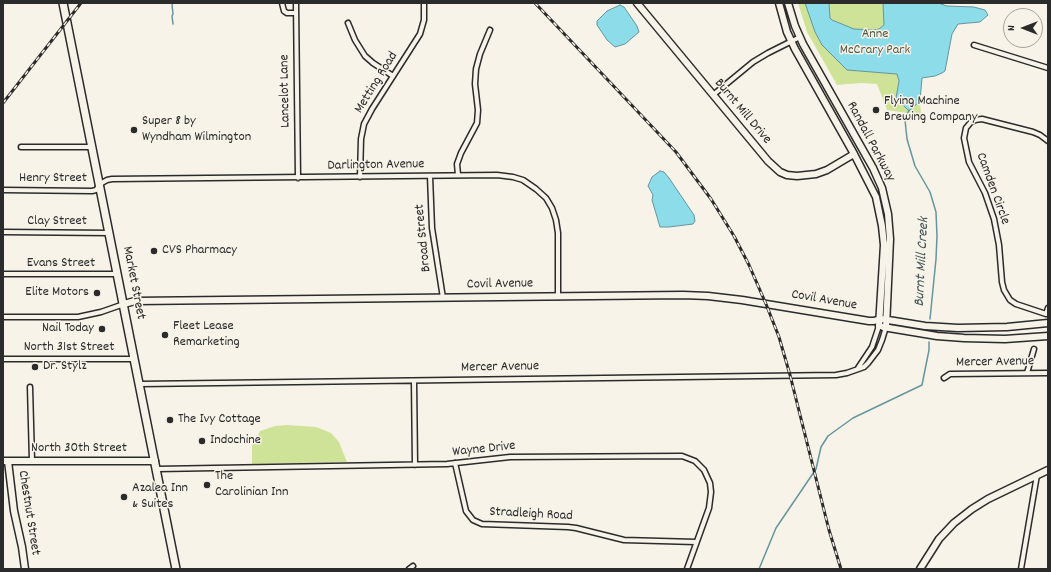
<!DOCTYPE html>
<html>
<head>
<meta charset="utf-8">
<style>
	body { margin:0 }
	#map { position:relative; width:1051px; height:572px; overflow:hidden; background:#f7f3e8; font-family:Dekko,sans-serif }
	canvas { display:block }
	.frame { position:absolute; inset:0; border:4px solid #2b2b2b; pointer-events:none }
	.north { position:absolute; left:1003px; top:8px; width:40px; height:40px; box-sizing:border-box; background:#f7f3e8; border:1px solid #a5a39c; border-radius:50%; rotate:270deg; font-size:11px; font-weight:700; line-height:16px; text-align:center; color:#2b2b2b }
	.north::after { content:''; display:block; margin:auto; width:14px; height:18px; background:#2b2b2b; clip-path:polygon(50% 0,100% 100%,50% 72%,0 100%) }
</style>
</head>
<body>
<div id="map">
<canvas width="1051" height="572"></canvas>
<div class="frame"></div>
<div class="north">N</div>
</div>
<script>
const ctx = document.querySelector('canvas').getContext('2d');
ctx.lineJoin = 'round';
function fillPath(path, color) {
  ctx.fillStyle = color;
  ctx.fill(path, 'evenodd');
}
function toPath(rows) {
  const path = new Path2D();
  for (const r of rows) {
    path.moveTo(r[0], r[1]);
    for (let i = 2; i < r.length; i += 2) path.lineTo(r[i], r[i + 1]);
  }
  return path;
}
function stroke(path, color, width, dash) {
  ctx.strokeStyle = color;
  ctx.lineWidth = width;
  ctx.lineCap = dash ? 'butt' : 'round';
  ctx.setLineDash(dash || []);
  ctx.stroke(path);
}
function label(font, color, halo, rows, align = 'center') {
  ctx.font = font + ' Dekko,sans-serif';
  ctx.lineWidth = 3;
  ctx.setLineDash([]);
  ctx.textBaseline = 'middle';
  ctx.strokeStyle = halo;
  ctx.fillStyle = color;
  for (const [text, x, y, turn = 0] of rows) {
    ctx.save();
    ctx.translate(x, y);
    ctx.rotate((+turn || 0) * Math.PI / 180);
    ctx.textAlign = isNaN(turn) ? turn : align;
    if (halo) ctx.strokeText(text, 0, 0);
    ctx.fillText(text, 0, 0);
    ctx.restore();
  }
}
const green = toPath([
	[798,3,913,3,921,115,887,110,877,84,861,83,837,85,807,32],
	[287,425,316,427,331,433,339,442,347,462,252,464,252,446,260,431,275,426]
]);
const water = toPath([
	[805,3,829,3,830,18,832,20,854,29,874,30,879,29,884,25,883,3,938,3,947,6,974,7,985,10,988,15,980,22,958,24,952,34,945,71,942,73,935,76,922,78,920,101,909,111,896,98,899,81,897,74,847,70,822,45,815,32,805,3],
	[620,5,624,7,637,26,639,32,625,44,615,47,607,40,597,25,597,21,607,11,620,5],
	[660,171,664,172,669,178,694,215,695,221,693,224,669,227,660,227,652,200,653,195,648,186,652,177,660,171]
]);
const stream = toPath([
	[173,24,172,16,173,14,172,5,173,3],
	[909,110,905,120,907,139,915,166,930,192,936,212,937,236,936,259,930,319],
	[759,569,776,528,816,469,821,447,828,436,853,418,922,385,929,350,929,342]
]);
const street = toPath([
	[282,3,284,11,287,13,296,13],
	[296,3,298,178],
	[348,23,355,40,365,56,373,63,393,76],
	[974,45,1048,68],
	[713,95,753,62,768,53,800,37],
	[1048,141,1040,135,1033,132,982,119,975,120,971,122,966,128,964,138,969,162,985,193,994,219,999,245,1002,282,1004,290,1010,300,1016,304,1046,314,1048,308],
	[21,147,92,147],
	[458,175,457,164,461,153,477,123,478,110,475,84,476,69,480,54,490,30],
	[430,176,432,228,443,298],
	[360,177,361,139,364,124,372,109,420,34,424,20,424,3],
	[3,190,92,191,96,190,100,184,107,180,112,179,497,175,513,177,523,180,536,189,546,198,552,208,556,220,558,233,558,297],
	[3,232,110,233],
	[3,274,118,274],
	[3,317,78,317,101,312,124,304],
	[3,359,135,359],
	[858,368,872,347,879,326],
	[1027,373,1034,349],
	[944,378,950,374,1048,373],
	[414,381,415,465],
	[140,384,836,375,847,373,864,367,868,363,878,350,882,340,886,327],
	[30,387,32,461],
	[455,463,466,511,473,520,482,524,568,527,576,528,624,540,696,542],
	[157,469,447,464,510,457,682,456,695,461,704,470,710,483,711,492,709,508,687,569],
	[409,569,413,566],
	[1021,569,1037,475]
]);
const secondary = toPath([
	[637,3,768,161,780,172,787,175,797,176,816,174,827,170,854,154],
	[779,3,787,32,795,49,854,154,876,197,882,226,884,245,879,326],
	[788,3,795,26,803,44,873,168,882,188,888,214,890,239,886,327],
	[124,304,135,301,683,295,708,296,742,300,869,321,874,321,880,319],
	[882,319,925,326,958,328,1007,327,1048,323],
	[883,327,937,336,964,338,1005,339,1048,336],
	[3,461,155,461],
	[8,461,14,511,22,547,25,569],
	[920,569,939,539,954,523,972,509,988,499,1048,470]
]);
const primary = toPath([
	[63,3,176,569]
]);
const rail = toPath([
	[535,3,676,152,711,199,734,236,749,265,766,304,779,337,790,375,829,530,841,569],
	[3,103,81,3]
]);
const markers = [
	[876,110,4,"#2b2b2b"],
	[134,130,4,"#2b2b2b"],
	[154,251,4,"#2b2b2b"],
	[97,293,4,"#2b2b2b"],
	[102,329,4,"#2b2b2b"],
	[165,335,4,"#2b2b2b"],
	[35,367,4,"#2b2b2b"],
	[170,420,4,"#2b2b2b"],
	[202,441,4,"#2b2b2b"],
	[207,485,4,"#2b2b2b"],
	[124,497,4,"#2b2b2b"]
];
const parkNames = [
	["Anne",875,35],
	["McCrary Park",875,51]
];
const streetNames = [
	["Metting Road",377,83,-58],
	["Lancelot Lane",286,91,-91],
	["Burnt Mill Drive",742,112,50],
	["Randall Parkway",870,142,62],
	["Darlington Avenue",376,166,-1],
	["Henry Street",53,179],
	["Camden Circle",992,189,70],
	["Clay Street",57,222],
	["Broad Street",424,238,-96],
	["Evans Street",61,264],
	["Market Street",133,283,79],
	["Covil Avenue",500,285,-1],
	["Covil Avenue",824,301,10],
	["North 31st Street",69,348],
	["Mercer Avenue",995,363,-1],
	["Mercer Avenue",500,368,-1],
	["North 30th Street",79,449],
	["Wayne Drive",484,450,-6],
	["Chestnut Street",28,513,81],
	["Stradleigh Road",531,515,3]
];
const poiNames = [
	["Flying Machine",884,102],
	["Brewing Company",884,118],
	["Super 8 by",142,122],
	["Wyndham Wilmington",142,138],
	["CVS Pharmacy",162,251],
	["Elite Motors",89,293,"right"],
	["Fleet Lease",173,327],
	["Remarketing",173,343],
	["Nail Today",94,329,"right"],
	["Dr. Stylz",43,367],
	["The Ivy Cottage",178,420],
	["Indochine",210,441],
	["The",215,477],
	["Carolinian Inn",215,493],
	["Azalea Inn",132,489],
	["& Suites",132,505]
];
const waterNames = [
	["Burnt Mill Creek",923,262,-87]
];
fillPath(green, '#cee397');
fillPath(water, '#8cdce9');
stroke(water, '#65959d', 1);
stroke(stream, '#65959d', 1.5);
stroke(street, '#2b2b2b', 7);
stroke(secondary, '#2b2b2b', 9);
stroke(primary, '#2b2b2b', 10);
stroke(street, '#f7f3e8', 4);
stroke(secondary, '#f7f3e8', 6);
stroke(primary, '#f7f3e8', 7);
stroke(rail, '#2b2b2b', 3);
stroke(rail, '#f7f3e8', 1.5, [4.5]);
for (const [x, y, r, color] of markers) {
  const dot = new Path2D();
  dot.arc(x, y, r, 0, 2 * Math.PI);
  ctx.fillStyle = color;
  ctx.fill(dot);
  stroke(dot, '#f7f3e8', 1.5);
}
label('14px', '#545946', '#f7f3e8', parkNames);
label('14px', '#2b2b2b', '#f7f3e8', streetNames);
label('14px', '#2b2b2b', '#f7f3e8', poiNames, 'left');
label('italic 15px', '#43575a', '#f7f3e8', waterNames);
</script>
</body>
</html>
